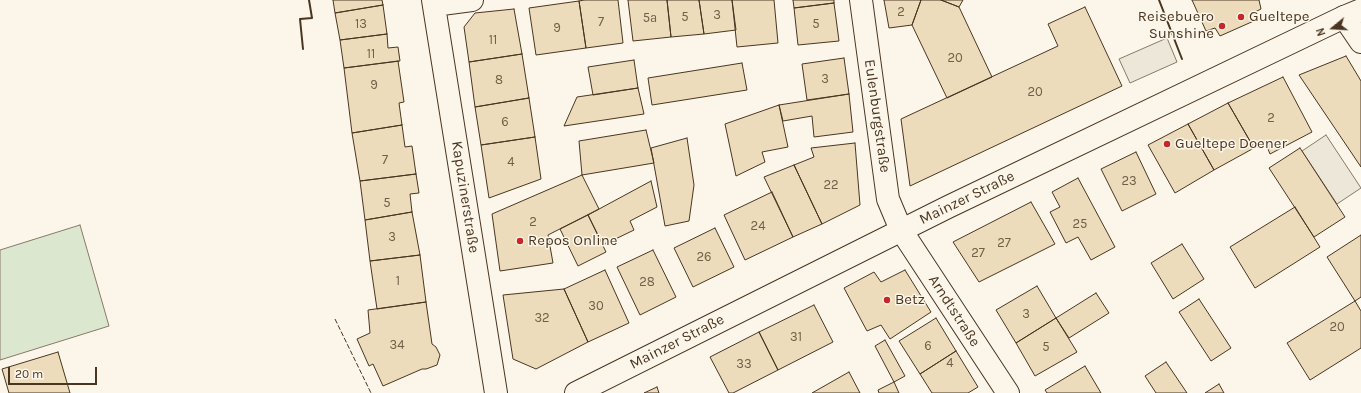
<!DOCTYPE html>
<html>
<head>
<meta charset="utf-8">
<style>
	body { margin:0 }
	#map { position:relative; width:1361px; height:393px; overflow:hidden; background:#fbf6e9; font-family:Karla,sans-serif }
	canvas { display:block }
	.north { position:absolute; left:1313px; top:8px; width:40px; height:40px; -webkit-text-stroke:3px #fbf6e9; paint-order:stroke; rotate:252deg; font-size:11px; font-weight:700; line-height:16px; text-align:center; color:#4a3520 }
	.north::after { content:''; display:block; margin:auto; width:14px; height:18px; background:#4a3520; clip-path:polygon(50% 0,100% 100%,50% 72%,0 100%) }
	.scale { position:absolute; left:8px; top:367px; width:89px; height:18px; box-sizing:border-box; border:2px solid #4a3520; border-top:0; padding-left:5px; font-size:12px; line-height:14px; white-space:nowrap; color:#4a3520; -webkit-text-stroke:3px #fbf6e9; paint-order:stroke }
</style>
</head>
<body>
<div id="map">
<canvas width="1361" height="393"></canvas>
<div class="north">N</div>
<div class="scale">20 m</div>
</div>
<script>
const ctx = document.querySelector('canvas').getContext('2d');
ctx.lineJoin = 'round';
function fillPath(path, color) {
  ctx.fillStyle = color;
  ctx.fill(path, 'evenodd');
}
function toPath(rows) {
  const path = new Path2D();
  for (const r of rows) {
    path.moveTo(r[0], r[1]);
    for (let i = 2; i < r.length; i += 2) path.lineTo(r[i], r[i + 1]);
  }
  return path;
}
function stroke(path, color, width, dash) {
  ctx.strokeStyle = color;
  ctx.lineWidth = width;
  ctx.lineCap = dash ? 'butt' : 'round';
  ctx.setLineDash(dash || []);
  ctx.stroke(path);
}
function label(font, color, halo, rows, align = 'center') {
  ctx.font = font + ' Karla,sans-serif';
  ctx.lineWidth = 3;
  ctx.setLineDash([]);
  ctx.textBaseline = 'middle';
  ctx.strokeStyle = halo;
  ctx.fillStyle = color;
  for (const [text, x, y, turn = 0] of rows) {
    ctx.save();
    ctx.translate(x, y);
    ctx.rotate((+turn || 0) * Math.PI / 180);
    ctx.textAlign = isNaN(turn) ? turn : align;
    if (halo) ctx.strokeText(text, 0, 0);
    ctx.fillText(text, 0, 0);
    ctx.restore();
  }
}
const green = toPath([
	[80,225,109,326,0,360,0,250,80,225]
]);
const parking = toPath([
	[1167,38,1177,62,1130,83,1119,59,1167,38],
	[1326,135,1361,188,1337,204,1302,151,1326,135]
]);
const building = toPath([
	[333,0,382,0,383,5,335,13,333,0],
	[584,0,618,0,623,43,586,48,579,1,584,0],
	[628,0,667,0,671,37,633,41,628,0],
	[667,0,699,0,704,34,671,37,667,0],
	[699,0,732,0,736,30,704,34,699,0],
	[732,0,774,0,778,43,737,47,732,0],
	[793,0,834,0,834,3,794,8,793,0],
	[884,0,921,0,912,25,889,28,884,0],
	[921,0,941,0,959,7,992,77,947,98,912,25,921,0],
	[941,0,963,0,959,7,941,0],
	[1192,0,1259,0,1261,9,1253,13,1256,20,1220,36,1215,28,1206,31,1192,0],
	[579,1,586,48,536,55,529,8,579,1],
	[834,3,839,41,798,45,794,8,834,3],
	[383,5,387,34,340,40,335,13,383,5],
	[1085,7,1122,86,910,186,901,119,1058,46,1048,24,1085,7],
	[514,9,522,54,469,62,464,27,475,13,514,9],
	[387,34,388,48,398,47,400,61,344,68,340,40,387,34],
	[522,54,529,98,475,107,469,62,522,54],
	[1346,56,1361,81,1361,167,1299,75,1346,56],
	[844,58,849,94,807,100,802,64,844,58],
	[634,60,638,88,593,95,588,67,634,60],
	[398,61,404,102,399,103,402,125,352,133,344,68,398,61],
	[742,63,747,90,652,105,648,78,742,63],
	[1283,77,1312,132,1270,154,1266,144,1254,148,1228,103,1283,77],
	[638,88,644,114,564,126,577,97,638,88],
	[849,94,853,132,814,137,812,116,783,121,779,105,849,94],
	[529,98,535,137,481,145,475,107,529,98],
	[1228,103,1254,148,1214,170,1188,124,1228,103],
	[779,105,788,147,762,152,765,162,736,176,725,124,779,105],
	[1188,124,1214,170,1175,193,1148,145,1188,124],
	[402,125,405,147,412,146,416,174,360,181,352,133,402,125],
	[646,130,654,163,582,175,579,141,646,130],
	[535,137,541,179,489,198,481,145,535,137],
	[687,138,694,185,689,221,665,226,651,148,687,138],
	[855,143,860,205,822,224,794,165,814,157,811,148,855,143],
	[1300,148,1345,217,1314,237,1269,168,1300,148],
	[1136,152,1156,194,1122,211,1101,169,1136,152],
	[794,165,822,224,793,237,764,177,794,165],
	[416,174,419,193,410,194,412,212,365,220,360,181,416,174],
	[582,175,599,209,548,235,553,263,500,271,492,214,582,175],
	[1078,178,1115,247,1091,260,1078,237,1066,243,1050,212,1060,207,1052,192,1078,178],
	[651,181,657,207,630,221,634,230,603,245,588,215,651,181],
	[772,192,793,237,745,260,724,215,772,192],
	[1031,202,1055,244,979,282,953,242,1031,202],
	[1295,207,1320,247,1255,288,1230,247,1295,207],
	[412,212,420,255,370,261,365,220,412,212],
	[588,215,606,252,578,266,560,229,588,215],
	[715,228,734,267,693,287,674,248,715,228],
	[1361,235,1361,297,1355,301,1327,257,1361,235],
	[1182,244,1204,279,1173,299,1151,263,1182,244],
	[653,250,676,297,640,315,617,267,653,250],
	[420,255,426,302,377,309,370,261,420,255],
	[605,270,629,323,588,342,564,289,605,270],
	[905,270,931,312,890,339,881,325,867,331,844,288,874,272,881,282,905,270],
	[1037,286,1056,318,1016,343,996,310,1037,286],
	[564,289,588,342,536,369,513,359,503,295,564,289],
	[1096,293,1109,313,1069,338,1056,318,1096,293],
	[1199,299,1231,348,1211,361,1179,312,1199,299],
	[1355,301,1361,311,1361,348,1310,380,1287,343,1355,301],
	[426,302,432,344,436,347,440,355,437,365,426,369,422,369,383,386,373,364,369,366,357,339,370,333,368,310,426,302],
	[814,305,833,342,778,370,759,332,814,305],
	[936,318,956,351,920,374,899,341,936,318],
	[1056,318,1077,352,1035,376,1016,343,1056,318],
	[759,332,778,370,733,393,729,393,710,357,759,332],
	[885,340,905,376,894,382,875,346,885,340],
	[956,351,978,387,968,393,932,393,920,374,956,351],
	[58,352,70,393,9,393,2,369,58,352],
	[1166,362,1187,393,1156,393,1145,376,1166,362],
	[1085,366,1101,393,1047,393,1045,390,1085,366],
	[849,372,860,393,812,393,849,372],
	[894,382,899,393,879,393,878,390,894,382],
	[1219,384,1224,393,1205,393,1219,384],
	[657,387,659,393,644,393,657,387]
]);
const minor = toPath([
	[433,0,496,393],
	[861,0,888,199,901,230],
	[434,5,472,0],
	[1344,17,1361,42]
]);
const tertiary = toPath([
	[901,230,1008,393]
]);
const secondary = toPath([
	[576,393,948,207,1344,17,1361,10]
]);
const fence = toPath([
	[335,319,371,393]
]);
const wall = toPath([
	[1159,0,1182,59],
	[303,49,300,19,312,18,309,0]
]);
const markers = [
	[1241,17,4,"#c62828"],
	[1222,26,4,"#c62828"],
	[1167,144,4,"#c62828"],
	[520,241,4,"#c62828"],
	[887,300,4,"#c62828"]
];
const numberNames = [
	["2",901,12],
	["3",717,15],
	["5",685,17],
	["5a",650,18],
	["7",601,22],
	["13",361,24],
	["5",816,24],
	["9",557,28],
	["11",493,40],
	["11",371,54],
	["20",955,58],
	["3",825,79],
	["8",499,80],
	["9",374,85],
	["20",1035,92],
	["2",1271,118],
	["6",505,122],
	["7",385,160],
	["4",511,162],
	["23",1129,181],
	["22",831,185],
	["5",387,203],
	["2",533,222],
	["25",1080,224],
	["24",758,226],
	["3",392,237],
	["27",1004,243],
	["27",978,253],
	["26",704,257],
	["1",398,281],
	["28",647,282],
	["30",596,306],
	["3",1026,314],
	["32",542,318],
	["20",1337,327],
	["31",796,337],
	["34",397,345],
	["6",928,346],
	["5",1046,347],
	["4",950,363],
	["33",744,364]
];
const poiNames = [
	["Reisebuero",1214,17,"right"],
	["Sunshine",1214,34,"right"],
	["Gueltepe",1249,17],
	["Gueltepe Doener",1175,144],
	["Repos Online",528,241],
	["Betz",895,300]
];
const streetNames = [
	["Eulenburgstraße",877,116,82],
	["Kapuzinerstraße",465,197,81],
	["Mainzer Straße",967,198,-26],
	["Arndtstraße",954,311,57],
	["Mainzer Straße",677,342,-27]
];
fillPath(green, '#dce7d0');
stroke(green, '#887966', 1);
fillPath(parking, '#ede7d9');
stroke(parking, '#887966', 1);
fillPath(building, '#ecdcbc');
stroke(building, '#4a3520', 1);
stroke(minor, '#4a3520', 24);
stroke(tertiary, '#4a3520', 24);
stroke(secondary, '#4a3520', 24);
stroke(minor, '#fbf6e9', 22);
stroke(tertiary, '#fbf6e9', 22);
stroke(secondary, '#fbf6e9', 22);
stroke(fence, '#4a3520', 1, [5, 2]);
stroke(wall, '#4a3520', 2);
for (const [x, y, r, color] of markers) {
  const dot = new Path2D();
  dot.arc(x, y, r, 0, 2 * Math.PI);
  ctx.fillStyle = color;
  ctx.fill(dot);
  stroke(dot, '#fbf6e9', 1.5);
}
label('13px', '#725f47', null, numberNames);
label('15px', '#4a3520', '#fbf6e9', poiNames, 'left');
label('15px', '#4a3520', '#fbf6e9', streetNames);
</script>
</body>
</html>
